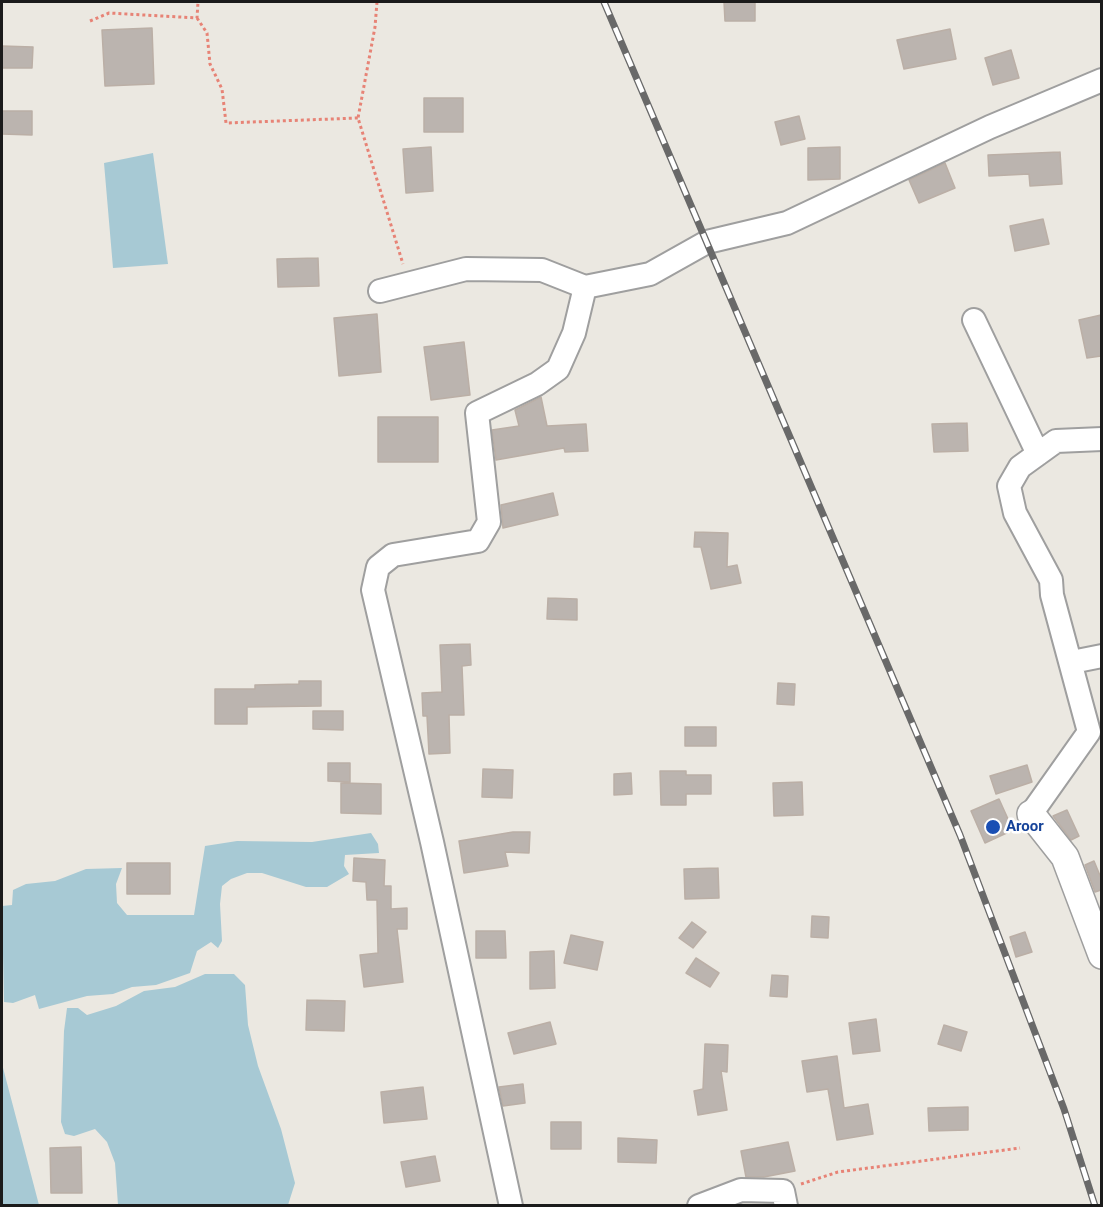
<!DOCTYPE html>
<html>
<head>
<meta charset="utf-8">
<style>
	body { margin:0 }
	#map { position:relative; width:1103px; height:1207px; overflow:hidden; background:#ebe8e1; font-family:Roboto,sans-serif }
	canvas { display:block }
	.frame { position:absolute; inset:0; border:3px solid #1b1b1b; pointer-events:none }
</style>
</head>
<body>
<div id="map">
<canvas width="1103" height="1207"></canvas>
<div class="frame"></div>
</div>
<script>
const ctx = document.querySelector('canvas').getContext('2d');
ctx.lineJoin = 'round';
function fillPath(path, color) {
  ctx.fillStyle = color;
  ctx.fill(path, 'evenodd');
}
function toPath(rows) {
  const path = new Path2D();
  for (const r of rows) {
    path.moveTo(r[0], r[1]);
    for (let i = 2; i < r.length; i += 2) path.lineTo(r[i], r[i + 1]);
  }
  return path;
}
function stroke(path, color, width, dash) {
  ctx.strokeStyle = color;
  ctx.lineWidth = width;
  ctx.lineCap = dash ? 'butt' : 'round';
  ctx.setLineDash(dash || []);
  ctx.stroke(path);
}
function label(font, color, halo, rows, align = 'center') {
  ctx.font = font + ' Roboto,sans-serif';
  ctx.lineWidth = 5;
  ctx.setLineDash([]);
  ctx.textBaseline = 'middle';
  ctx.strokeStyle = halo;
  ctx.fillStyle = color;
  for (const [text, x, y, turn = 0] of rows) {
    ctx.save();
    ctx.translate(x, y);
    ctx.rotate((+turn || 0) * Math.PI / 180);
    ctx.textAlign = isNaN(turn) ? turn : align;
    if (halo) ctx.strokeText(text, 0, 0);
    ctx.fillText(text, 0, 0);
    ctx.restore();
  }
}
const water = toPath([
	[153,153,168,264,113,268,104,163],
	[371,833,378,844,379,853,345,855,344,866,349,874,327,887,306,887,262,873,247,873,231,879,222,886,220,904,222,941,218,948,211,942,197,951,190,973,156,985,132,987,113,994,87,996,39,1009,35,995,13,1003,4,1002,2,906,12,905,13,890,26,884,55,881,86,869,122,868,116,884,117,903,127,915,194,915,205,846,237,841,312,842],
	[205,974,234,974,245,985,248,1025,258,1066,281,1129,295,1183,288,1205,118,1205,115,1163,107,1142,95,1129,74,1136,65,1134,61,1122,64,1031,67,1008,78,1008,87,1015,116,1006,144,991,175,987],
	[2,1064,39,1205,2,1205]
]);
const building = toPath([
	[724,2,755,2,755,21,725,21,724,2],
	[152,28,154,84,105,86,102,30,152,28],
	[950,29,956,59,904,69,897,40,950,29],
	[2,46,33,47,32,68,2,68,2,46],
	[1011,50,1019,78,993,85,985,58,1011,50],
	[424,98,463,98,463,132,424,132,424,98],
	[2,111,32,111,32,135,2,134,2,111],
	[799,116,805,139,781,145,775,122,799,116],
	[431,147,433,191,406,193,403,149,431,147],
	[840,147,840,179,808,180,808,148,840,147],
	[1060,152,1062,184,1030,186,1029,174,989,176,988,155,1060,152],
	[945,163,955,188,919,203,909,180,945,163],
	[1043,219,1049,244,1015,251,1010,226,1043,219],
	[318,258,319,286,278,287,277,259,318,258],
	[377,314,381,372,339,376,334,318,377,314],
	[1101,315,1101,356,1087,358,1079,320,1101,315],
	[464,342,470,395,431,400,424,347,464,342],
	[541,397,547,426,586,424,588,451,565,452,564,448,496,460,492,430,519,426,515,410,541,397],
	[378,417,438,417,438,462,378,462,378,417],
	[967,423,968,451,934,452,932,424,967,423],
	[553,493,558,515,503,528,501,505,553,493],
	[695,532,728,533,727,567,737,565,741,583,711,589,701,547,694,547,695,532],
	[548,598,577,599,577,620,547,619,548,598],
	[470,644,471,665,462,666,464,715,449,715,450,753,429,754,427,716,423,716,422,693,442,692,440,645,470,644],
	[299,681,321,681,321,706,247,707,247,724,215,724,215,689,255,689,255,685,299,684,299,681],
	[778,683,795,684,794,705,777,704,778,683],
	[313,711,343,711,343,730,313,729,313,711],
	[685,727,716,727,716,746,685,746,685,727],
	[328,763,350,763,350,782,328,781,328,763],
	[1027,765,1032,782,996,794,990,776,1027,765],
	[483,769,513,770,512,798,482,797,483,769],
	[660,771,686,771,686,775,711,775,711,794,686,794,686,805,661,805,660,771],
	[631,773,632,794,614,795,614,774,631,773],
	[802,782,803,815,774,816,773,783,802,782],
	[341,783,381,784,381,814,341,813,341,783],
	[999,799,1013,830,985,843,971,811,999,799],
	[1067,810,1079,836,1071,840,1053,816,1067,810],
	[513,832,530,832,529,853,505,852,508,866,464,873,459,841,513,832],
	[354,858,385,860,384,886,391,886,391,909,407,908,407,929,397,929,403,982,364,987,360,955,378,953,377,900,367,900,366,882,353,881,354,858],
	[1094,861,1101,878,1101,890,1095,892,1085,865,1094,861],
	[127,863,170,863,170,894,127,894,127,863],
	[718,868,719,898,685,899,684,869,718,868],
	[812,916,829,917,828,938,811,937,812,916],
	[692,922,706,932,693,948,679,938,692,922],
	[476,931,505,931,506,958,476,958,476,931],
	[1025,932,1032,952,1016,957,1010,937,1025,932],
	[571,935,603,942,597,970,564,963,571,935],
	[554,951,555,988,530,989,530,952,554,951],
	[696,958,719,973,710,987,686,973,696,958],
	[772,975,788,976,787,997,770,996,772,975],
	[307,1000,345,1001,344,1031,306,1030,307,1000],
	[876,1019,880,1051,853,1054,849,1023,876,1019],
	[550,1022,556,1044,514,1054,508,1033,550,1022],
	[944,1025,967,1032,961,1051,938,1044,944,1025],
	[705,1044,728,1045,727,1072,721,1071,727,1110,698,1115,694,1091,703,1089,705,1044],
	[837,1056,844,1108,868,1104,873,1134,837,1140,828,1089,807,1092,802,1061,837,1056],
	[523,1084,525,1103,503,1106,499,1087,523,1084],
	[423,1087,427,1119,384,1123,381,1092,423,1087],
	[968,1107,968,1130,929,1131,928,1108,968,1107],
	[551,1122,581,1122,581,1149,551,1149,551,1122],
	[618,1138,657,1140,656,1163,618,1162,618,1138],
	[788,1142,795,1171,764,1177,746,1177,741,1151,788,1142],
	[81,1147,82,1193,51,1193,50,1148,81,1147],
	[435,1156,440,1181,406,1187,401,1162,435,1156]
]);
const path = toPath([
	[377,2,375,27,358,118,403,264],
	[197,18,207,33,210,64,222,89,226,123,358,118],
	[90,21,109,13,197,18,198,2],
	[801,1184,838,1172,1020,1148]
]);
const minor = toPath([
	[380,291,466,269,542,270,585,287,650,274,707,242,787,223,990,127,1102,80],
	[974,320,1038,454],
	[1072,662,1102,656],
	[1031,814,1089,732,1052,595,1051,580,1015,513,1009,486,1020,467,1056,441,1102,439],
	[511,1206,432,842,373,590,378,567,393,555,478,541,489,522,477,413,537,384,558,369,574,333,585,287],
	[699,1206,741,1190,783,1191,786,1206]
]);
const tertiary = toPath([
	[1031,814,1065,857,1102,955]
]);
const rail = toPath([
	[604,2,960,835,1064,1109,1095,1206]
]);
const markers = [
	[993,827,8,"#1a4fb4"]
];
const transitNames = [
	["Aroor",1006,827]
];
fillPath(water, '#a7c9d4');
fillPath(building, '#bbb4af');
stroke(building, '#bbafa6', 1.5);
stroke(minor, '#9f9f9f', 26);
stroke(tertiary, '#9f9f9f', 30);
stroke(path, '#e78376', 3, [3, 3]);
stroke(minor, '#fff', 22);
stroke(tertiary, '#fff', 27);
stroke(rail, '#696969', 7);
stroke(rail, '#fff', 4.5, [14]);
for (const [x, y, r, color] of markers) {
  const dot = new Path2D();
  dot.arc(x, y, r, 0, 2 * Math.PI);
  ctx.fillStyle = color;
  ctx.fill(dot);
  stroke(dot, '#fff', 2);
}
label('bold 15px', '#164399', '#fff', transitNames, 'left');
</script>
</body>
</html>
